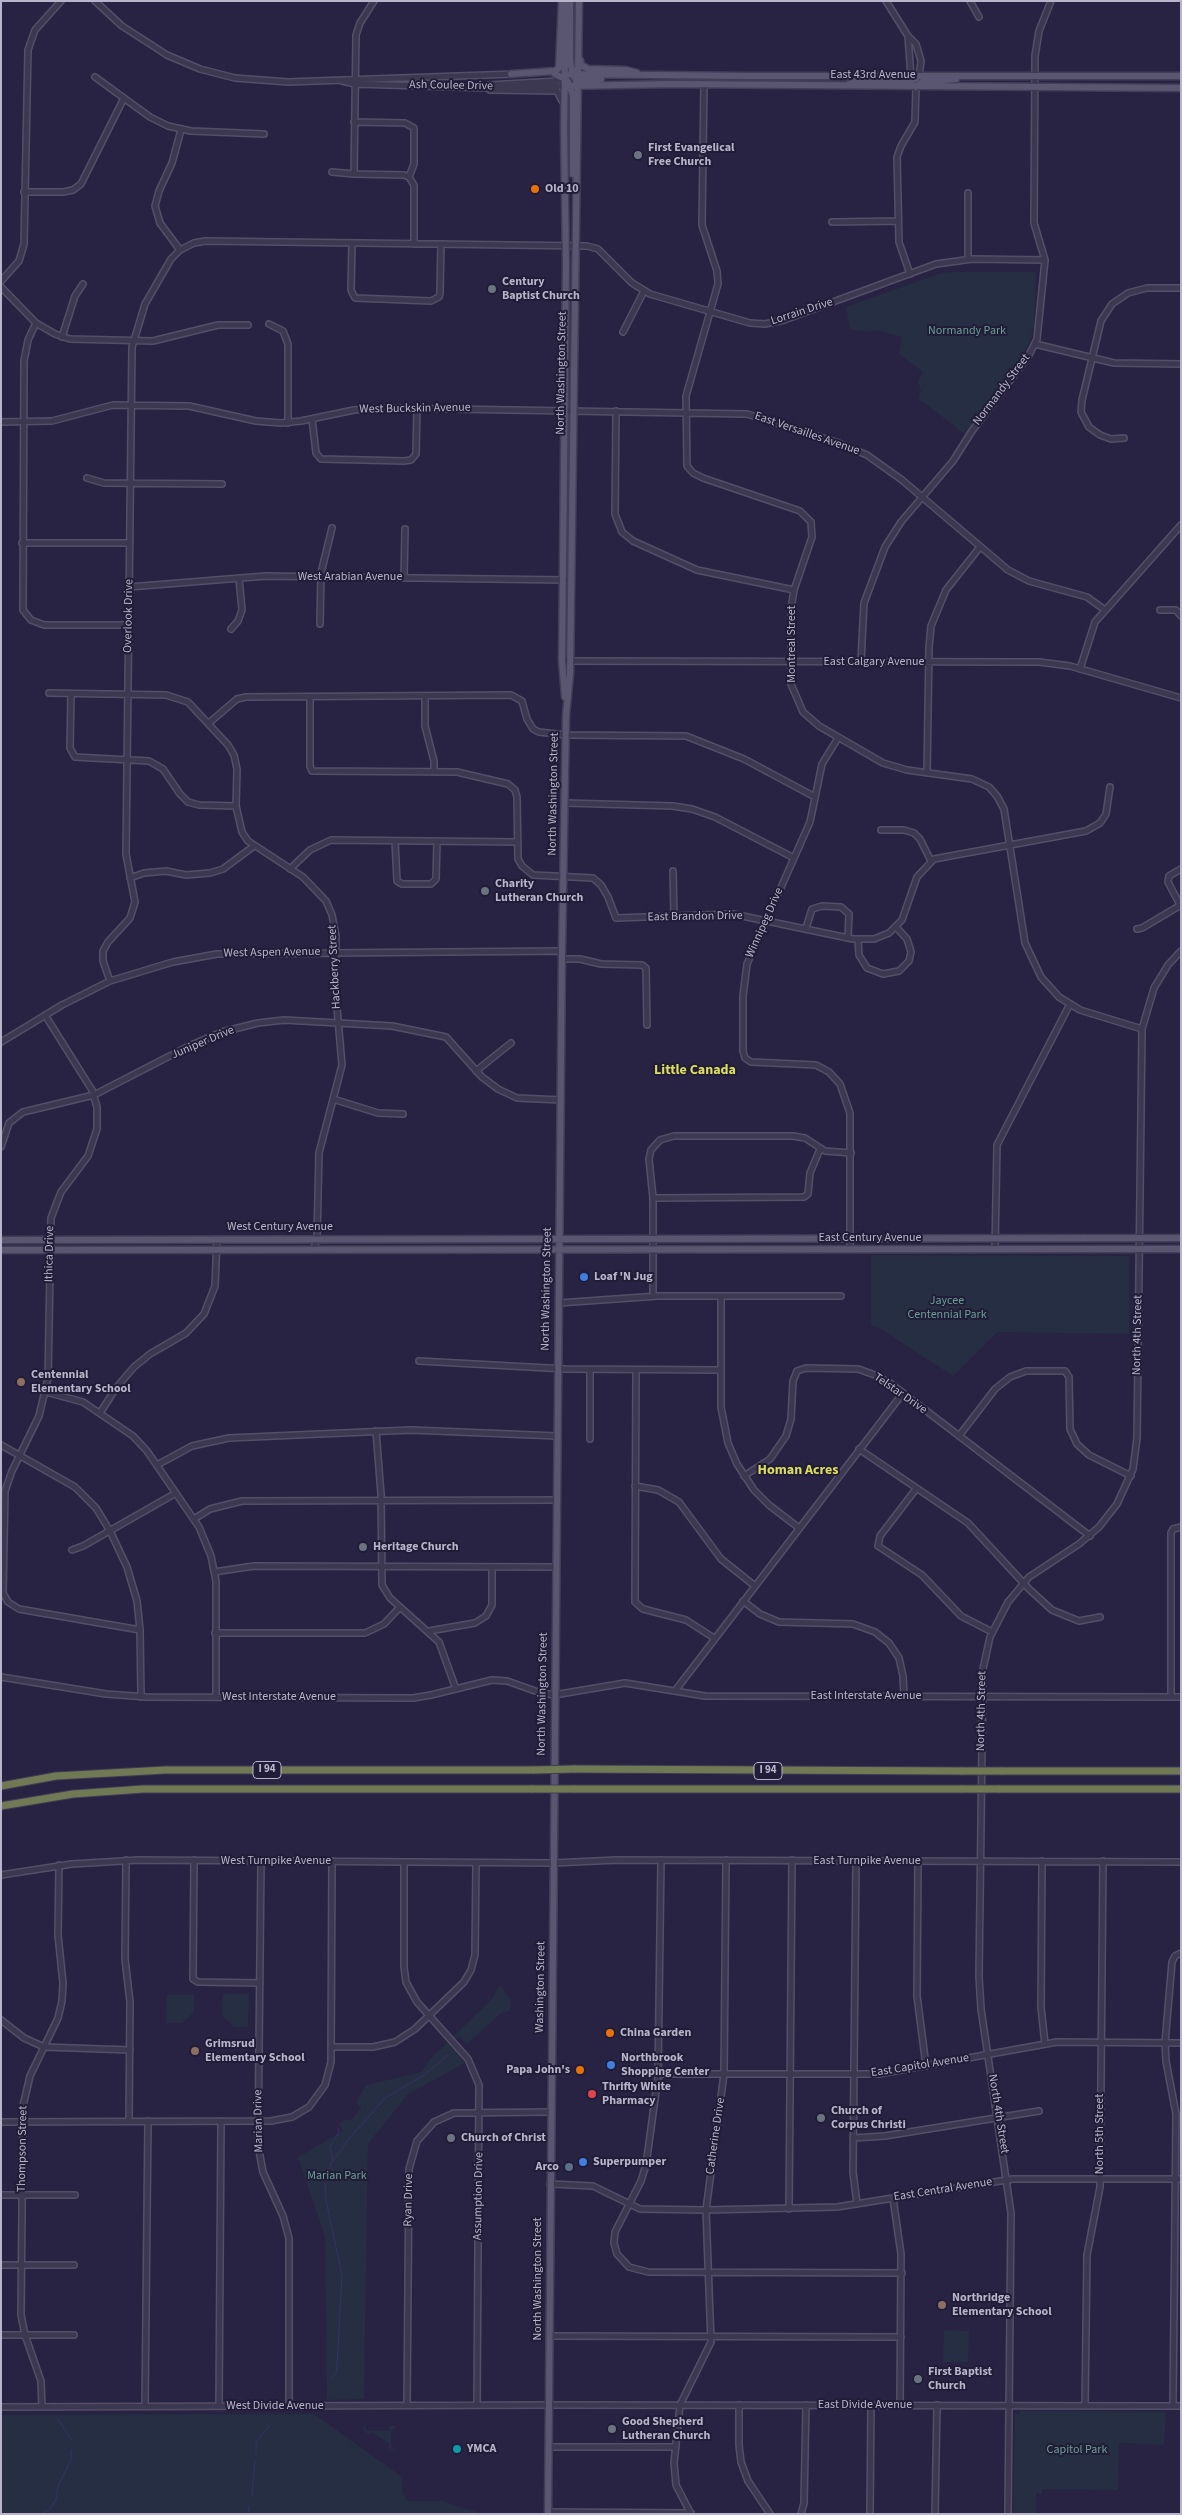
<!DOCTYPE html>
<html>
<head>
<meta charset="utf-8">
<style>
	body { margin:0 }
	#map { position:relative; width:1182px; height:2515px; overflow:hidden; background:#282342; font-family:"Source Sans 3",sans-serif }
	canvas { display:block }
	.frame { position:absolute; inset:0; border:2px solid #b9b4cc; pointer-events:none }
</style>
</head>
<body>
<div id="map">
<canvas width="1182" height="2515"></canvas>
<div class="frame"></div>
</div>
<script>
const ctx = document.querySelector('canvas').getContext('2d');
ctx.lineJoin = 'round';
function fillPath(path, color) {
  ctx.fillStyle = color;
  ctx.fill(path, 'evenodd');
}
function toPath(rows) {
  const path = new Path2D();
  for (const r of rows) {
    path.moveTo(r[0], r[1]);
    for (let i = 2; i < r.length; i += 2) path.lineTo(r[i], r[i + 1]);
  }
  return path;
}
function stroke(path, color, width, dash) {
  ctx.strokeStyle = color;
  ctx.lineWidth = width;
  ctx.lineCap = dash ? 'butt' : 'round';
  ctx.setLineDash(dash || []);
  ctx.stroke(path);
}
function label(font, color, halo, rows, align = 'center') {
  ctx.font = font + ' "Source Sans 3",sans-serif';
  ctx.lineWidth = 4;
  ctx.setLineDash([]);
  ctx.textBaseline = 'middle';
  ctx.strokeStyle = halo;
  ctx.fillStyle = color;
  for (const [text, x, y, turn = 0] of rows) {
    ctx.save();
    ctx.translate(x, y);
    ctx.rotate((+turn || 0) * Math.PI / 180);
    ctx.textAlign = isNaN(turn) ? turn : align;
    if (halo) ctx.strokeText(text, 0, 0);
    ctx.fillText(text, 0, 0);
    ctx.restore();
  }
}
const green = toPath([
	[952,272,1036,272,1034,325,1030,341,1016,364,965,434,918,398,921,392,918,381,923,372,899,354,902,337,877,330,869,332,850,329,846,307,941,273],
	[871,1255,1129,1256,1129,1334,997,1332,953,1376,883,1330,871,1325],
	[500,1985,511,2000,510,2011,501,2013,467,2044,459,2036,451,2045,465,2063,408,2094,368,2144,364,2399,327,2400,325,2237,298,2157,343,2131,339,2124,344,2120,351,2120,361,2108,356,2102,366,2085,422,2072,430,2059,492,1999],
	[223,1994,249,1994,248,2027,234,2027,222,2015],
	[167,1995,194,1995,194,2012,182,2023,166,2023],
	[944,2330,969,2331,968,2362,943,2362],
	[1020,2411,1166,2412,1164,2445,1119,2443,1118,2490,1042,2489,1042,2493,1036,2493,1036,2514,1013,2514,1015,2414,1020,2414],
	[314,2414,402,2477,402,2492,408,2501,443,2501,465,2509,485,2514,1,2514,1,2415],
	[365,2426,366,2431,389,2431,390,2426,395,2426,395,2429,391,2429,391,2449,395,2449,395,2451,387,2448,390,2444,372,2432,369,2435,363,2430,363,2427]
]);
const stream = toPath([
	[333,2161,330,2147,339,2132,338,2128],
	[331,2379,336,2373,337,2365,342,2275,326,2200,325,2186,331,2164,348,2140,385,2098,424,2075,448,2055],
	[57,2418,71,2439],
	[256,2454,256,2442,270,2425],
	[252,2495,255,2461],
	[40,2514,49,2510,56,2500,58,2486,71,2460,71,2450],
	[248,2514,249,2506]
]);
const minor = toPath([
	[95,1,122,26,167,55,200,69,235,78,288,82,515,74],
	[886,1,908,36,916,44,921,61,919,77],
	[970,1,979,17],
	[908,36,911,77],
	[95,77,150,117,168,126,191,131,264,134],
	[342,81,355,84,489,88,565,86],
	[489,85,558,81,567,78],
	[704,85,702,225,717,271,718,284,686,396,687,466,693,473,703,478,800,511,811,522,812,537,794,590,791,609,791,684,803,712,819,726,883,763,907,770,972,779,989,787,997,796,1004,809,1025,943,1041,977,1059,997,1080,1010,1142,1029],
	[490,90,557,91,562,101],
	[354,122,405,123,414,128,414,164,409,177],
	[332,172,354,174,404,175,409,177,414,185,414,244],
	[354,174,356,35,360,23,374,1],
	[24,192,63,192,73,190,81,184,124,98],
	[968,193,968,259],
	[832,222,898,221],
	[352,243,351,290,355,298,431,301,439,297,440,293,441,244],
	[180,250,160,223,155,206,159,191,172,163,181,130],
	[910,274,899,242,897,157,901,146,915,122,916,87],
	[1,281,19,261,24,244,28,50,35,30,61,1],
	[1,287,36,323,55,334,70,339,153,341,218,325,248,325],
	[36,323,28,340,24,361,23,610,31,620,44,625,129,625],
	[269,324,283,331,288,344,288,423],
	[623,332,644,291],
	[62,337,75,296,83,284],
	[1035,344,1114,363,1181,364],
	[616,411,615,514,622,532,633,541,697,570,794,590],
	[312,419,316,453,321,459,404,461,411,460,416,454,417,408],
	[1,422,52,421,113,405,189,406,256,421,281,423,301,421,354,410,391,408,747,414,836,442,867,455,902,480,1008,570,1029,581,1087,597,1105,610],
	[1124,438,1111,439,1100,435,1089,427,1081,412,1082,400,1101,321,1112,304,1128,293,1147,288,1181,288],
	[87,478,104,483,222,484],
	[22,543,130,543],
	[404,577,405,529],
	[129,587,266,576,565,580],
	[1160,610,1176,610,1181,616],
	[320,624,321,573,332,528],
	[231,629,238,621,242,610,239,578],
	[562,661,1039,662,1070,666,1181,698],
	[861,661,864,603,885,547,901,522,953,461,972,431,1029,355,1037,339,1045,260,1034,223,1035,56,1039,31,1051,1],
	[1080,669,1095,622,1181,525],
	[49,693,166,695,188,702,228,745,234,755,237,769,236,806,242,832,248,841,303,877,326,901,332,915,336,936,335,985,342,1065,319,1153,317,1238,314,1249],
	[71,694,70,748,75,757,149,761,163,769,180,794,188,802,199,805,236,806],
	[425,696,425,726,434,761,434,772],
	[310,697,310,766,312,771,457,772,508,784,515,790,517,797,518,859,522,866,533,875,593,878,601,885,608,897,616,918,733,914,853,939,874,939,889,933,902,920,917,877,934,859,1086,831,1100,823,1106,814,1110,787],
	[209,723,237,699,246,697,511,695,522,701,527,719,533,729,539,732,566,735,686,736,744,759,815,797],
	[838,738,822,764,810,822,747,964,743,996,743,1051,745,1058,751,1062,816,1065,829,1072,840,1084,850,1113,850,1249],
	[927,773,929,648,931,626,946,590,980,547],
	[565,803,673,806,692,809,715,817,794,858],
	[881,830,904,830,914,833,920,839,931,861],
	[395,841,397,881,402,884,431,884,436,879,437,841],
	[290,869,310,850,331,840,518,842],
	[673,871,674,916],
	[130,878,144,873,166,871,186,875,210,873,223,869,254,846],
	[1180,905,1168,882,1169,876,1181,869],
	[806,928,812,909,822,906,841,907,849,914,848,937],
	[1137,929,1142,928,1181,905],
	[858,939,859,955,867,968,883,974,899,971,909,961,911,952,907,939,896,927],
	[562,959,580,959,601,964,642,965,646,968,647,1025],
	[110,981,103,961,103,951,108,942,130,918,135,902,126,854,132,347,145,304,171,259,180,250,194,243,205,241,587,246,598,249,632,283,650,294,750,323,765,324,784,320,936,264,972,259,1045,260],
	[45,1015,92,1090,97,1107,97,1129,88,1156,61,1192,51,1218,48,1378,39,1416,12,1471,5,1491,3,1593,8,1602,19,1609,140,1630],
	[1,1042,62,1005,110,981,173,962,217,954,562,951],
	[476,1071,511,1043],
	[333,1099,378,1113,403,1114],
	[1,1147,9,1123,23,1112,94,1095,189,1046,222,1032,258,1023,284,1020,392,1026,446,1037,482,1077,498,1089,517,1098,561,1100],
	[653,1198,804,1197,808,1194,810,1173,820,1149],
	[995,1249,997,1145,1070,1004],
	[653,1296,653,1198,649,1159,651,1150,660,1140,674,1136,793,1136,805,1138,825,1151,851,1153],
	[721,1296,721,1407,728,1443,737,1464,754,1490,769,1505,799,1528],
	[559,1303,658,1296,841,1296],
	[419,1361,566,1369,721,1370],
	[590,1370,590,1439],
	[636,1370,635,1602,643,1609,686,1620,714,1638],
	[46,1392,83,1402,133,1436,147,1451,199,1527,211,1556,216,1581,216,1697],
	[100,1413,116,1388,134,1367,150,1354,186,1333,204,1314,215,1286,217,1239],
	[376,1431,381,1494,382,1585,390,1598,439,1642,456,1689],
	[959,1436,995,1389,1010,1377,1026,1371,1065,1371,1069,1377,1070,1429,1077,1444,1089,1455,1131,1476],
	[1,1445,75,1487,96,1508,110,1531,127,1567,137,1601,140,1630,141,1697],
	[859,1449,968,1523,1029,1589,1052,1610,1079,1621,1100,1617],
	[157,1465,192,1446,229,1438,411,1430,557,1436],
	[744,1476,770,1459,786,1436,791,1419,793,1381,797,1371,806,1368,858,1369,875,1375,890,1383,1090,1536],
	[635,1486,658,1490,679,1502,721,1559,755,1586],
	[916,1489,880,1536,878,1546,922,1575,961,1616,992,1632],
	[194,1519,210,1509,242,1501,556,1500],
	[72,1550,83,1546,176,1493],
	[214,1572,254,1566,556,1567],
	[743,1601,760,1614,779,1622,853,1624,875,1632,889,1643,899,1658,903,1676,904,1697],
	[429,1631,475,1623,486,1616,492,1605,492,1567],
	[215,1633,365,1633,384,1624,400,1607],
	[1,1677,106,1694,147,1697,413,1698,431,1695,492,1680,507,1681,538,1692,554,1695,625,1683,705,1696,1181,1697],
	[675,1691,903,1393],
	[1171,1697,1171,1533,1173,1529,1181,1527],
	[126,1860,125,1959,130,2002,129,2121],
	[194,1860,193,1979,198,1982,260,1983],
	[661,1860,658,2077,646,2165,641,2181,615,2232,614,2243,617,2254,629,2267,648,2272,902,2273],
	[261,1861,258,2145,263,2172,283,2216,289,2238,289,2406],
	[856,1861,853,2172,857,2204],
	[918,1861,917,1996,926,2066],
	[1042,1861,1041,2007,1045,2044],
	[404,1862,404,1967,406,1982,417,2002,468,2059,479,2085,477,2405],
	[1,1875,72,1864,139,1860,553,1863,617,1860,1181,1862],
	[1,2020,24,2038,44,2047,130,2050],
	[331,2047,373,2047,395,2042,415,2029,464,1982,471,1970,475,1955,476,1863],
	[658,2074,879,2074,1057,2042,1181,2043],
	[1,2122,271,2121,292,2117,309,2107,325,2085,331,2062,332,1861],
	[853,2138,885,2136,1039,2111],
	[550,2184,593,2186,640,2209,706,2210,837,2207,1013,2179,1181,2179],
	[1,2195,75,2195],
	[893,2198,901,2254,900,2406],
	[789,2209,792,1860],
	[1,2265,74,2265],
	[1,2335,74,2335],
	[549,2336,901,2337],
	[407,2405,409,2169,417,2141,434,2122,454,2113,551,2112],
	[739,2405,739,2445,741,2462,748,2481,770,2514],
	[145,2406,148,2121],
	[219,2406,221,2121],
	[1085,2406,1087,2255,1100,2187,1103,1861],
	[1173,2406,1176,2114,1166,2061,1165,2043,1172,1962,1175,1956,1181,1953],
	[1,2407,549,2405,1181,2406],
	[42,2407,41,2381,25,2335,21,2315,23,2106,30,2076,58,2018,62,2001,63,1983,58,1935,59,1865],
	[549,2447,676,2447],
	[548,2512,691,2513],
	[691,2514,676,2485,674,2463,680,2405,711,2342,706,2210,724,2074,726,1860],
	[801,2514,804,2503,806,2405],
	[870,2514,871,2406],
	[935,2514,937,2405],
	[1008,2514,1011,2213,981,2009,979,1976,983,1669,990,1637,1008,1602,1029,1577,1079,1544,1099,1527,1117,1504,1133,1469,1137,1438,1142,1029,1154,988,1168,965,1181,951]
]);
const major = toPath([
	[570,2,570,62,574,77],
	[580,60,581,65,588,69,626,70,637,73],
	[511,74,555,71,559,68,562,1],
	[555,74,567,80,573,95,573,174],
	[565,74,747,76,1181,76],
	[576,81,601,79],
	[849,84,858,81,903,82,916,79],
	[565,86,672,84,1181,88],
	[916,87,922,82,956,79],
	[565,697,562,661,566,264,564,128,566,1],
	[1,1240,1181,1238],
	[1,1250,1181,1249],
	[548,2514,562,951,566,715,570,674,579,1]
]);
const highway = toPath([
	[574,1769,962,1771],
	[1001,1771,1181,1771],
	[1,1786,56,1776,165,1770,534,1770],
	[574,1789,962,1789],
	[999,1789,1181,1789],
	[1,1806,73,1794,143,1789,533,1789]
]);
const highwayBridge = toPath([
	[534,1770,574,1769],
	[962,1771,1001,1771],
	[533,1789,574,1789],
	[962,1789,999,1789]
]);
const markers = [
	[638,155,5,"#6b7280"],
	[535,189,5,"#e8710a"],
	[492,289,5,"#6b7280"],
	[485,891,5,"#6b7280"],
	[584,1277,5,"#3f7fe0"],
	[21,1382,5,"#8d6e63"],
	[363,1547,5,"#6b7280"],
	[610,2033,5,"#e8710a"],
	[195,2051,5,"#8d6e63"],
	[611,2065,5,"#3f7fe0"],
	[580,2070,5,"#e8710a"],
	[592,2094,5,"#e0444e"],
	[821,2118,5,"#6b7280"],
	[451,2138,5,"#6b7280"],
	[583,2162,5,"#3f7fe0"],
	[569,2167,5,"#5c6f8a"],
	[942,2305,5,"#8d6e63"],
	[918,2379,5,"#6b7280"],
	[612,2429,5,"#6b7280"],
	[457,2449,5,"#0f9aa8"]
];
const shields = [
	[267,1770,28],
	[768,1771,28]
];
const shieldNames = [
	["I 94",267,1770],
	["I 94",768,1771]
];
const streetNames = [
	["East 43rd Avenue",873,75],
	["Ash Coulee Drive",451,86,1],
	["Lorrain Drive",802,312,-18],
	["North Washington Street",562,373,-89],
	["Normandy Street",1002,390,-53],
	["West Buckskin Avenue",415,409,-1],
	["East Versailles Avenue",807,434,19],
	["West Arabian Avenue",350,577],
	["Overlook Drive",129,616,-89],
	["Montreal Street",792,644,-90],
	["East Calgary Avenue",874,662],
	["North Washington Street",554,794,-89],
	["East Brandon Drive",695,917,-1],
	["Winnipeg Drive",765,923,-66],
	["West Aspen Avenue",272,953,-1],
	["Hackberry Street",335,967,-93],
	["Juniper Drive",203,1043,-23],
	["West Century Avenue",280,1227],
	["East Century Avenue",870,1238],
	["Ithica Drive",50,1254,-89],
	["North Washington Street",547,1289,-89],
	["North 4th Street",1138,1335,-89],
	["Telstar Drive",900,1394,35],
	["North Washington Street",543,1694,-89],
	["East Interstate Avenue",866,1696],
	["West Interstate Avenue",279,1697],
	["North 4th Street",982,1711,-89],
	["West Turnpike Avenue",276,1861],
	["East Turnpike Avenue",867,1861],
	["Washington Street",541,1987,-89],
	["East Capitol Avenue",920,2066,-9],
	["North 4th Street",998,2114,81],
	["Marian Drive",259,2121,-91],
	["North 5th Street",1100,2134,-90],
	["Catherine Drive",716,2136,-82],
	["Thompson Street",23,2149,-89],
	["East Central Avenue",943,2190,-9],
	["Assumption Drive",479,2196,-89],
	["Ryan Drive",409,2200,-89],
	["North Washington Street",538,2279,-90],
	["East Divide Avenue",865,2405],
	["West Divide Avenue",275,2406]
];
const poiNames = [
	["First Evangelical",648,148],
	["Free Church",648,162],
	["Old 10",545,189],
	["Century",502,282],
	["Baptist Church",502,296],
	["Charity",495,884],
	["Lutheran Church",495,898],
	["Loaf 'N Jug",594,1277],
	["Centennial",31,1375],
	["Elementary School",31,1389],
	["Heritage Church",373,1547],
	["China Garden",620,2033],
	["Grimsrud",205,2044],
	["Elementary School",205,2058],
	["Northbrook",621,2058],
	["Shopping Center",621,2072],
	["Papa John's",570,2070,"right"],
	["Thrifty White",602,2087],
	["Pharmacy",602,2101],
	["Church of",831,2111],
	["Corpus Christi",831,2125],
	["Church of Christ",461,2138],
	["Superpumper",593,2162],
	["Arco",559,2167,"right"],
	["Northridge",952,2298],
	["Elementary School",952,2312],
	["First Baptist",928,2372],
	["Church",928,2386],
	["Good Shepherd",622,2422],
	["Lutheran Church",622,2436],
	["YMCA",467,2449]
];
const parkNames = [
	["Normandy Park",967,331],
	["Jaycee",947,1301],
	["Centennial Park",947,1315],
	["Marian Park",337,2176],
	["Capitol Park",1077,2450]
];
const neighbourhoodNames = [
	["Little Canada",695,1071],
	["Homan Acres",798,1471]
];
fillPath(green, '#252e43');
stroke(stream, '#383164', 1);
stroke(minor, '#544f69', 8);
stroke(major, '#433e58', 9);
stroke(highway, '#413c56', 9);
stroke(minor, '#3c3851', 5);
stroke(major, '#5a5671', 6);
stroke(highway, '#717854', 7);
stroke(highwayBridge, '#413c56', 9, []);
stroke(highwayBridge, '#717854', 7);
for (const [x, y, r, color] of markers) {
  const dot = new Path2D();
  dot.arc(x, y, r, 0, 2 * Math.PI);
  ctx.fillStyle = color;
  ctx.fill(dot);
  stroke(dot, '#211c37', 2);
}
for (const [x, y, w] of shields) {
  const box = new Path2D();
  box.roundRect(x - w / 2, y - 8.5, w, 17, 4);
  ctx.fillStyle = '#211c37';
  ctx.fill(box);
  stroke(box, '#b9b4cc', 1);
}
label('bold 11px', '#b9b4cc', null, shieldNames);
label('12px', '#b9b4cc', '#211c37', streetNames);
label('bold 12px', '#b9b4cc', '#211c37', poiNames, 'left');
label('12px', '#699f94', '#211c37', parkNames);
label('bold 14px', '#ddde5d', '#211c37', neighbourhoodNames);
</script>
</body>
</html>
